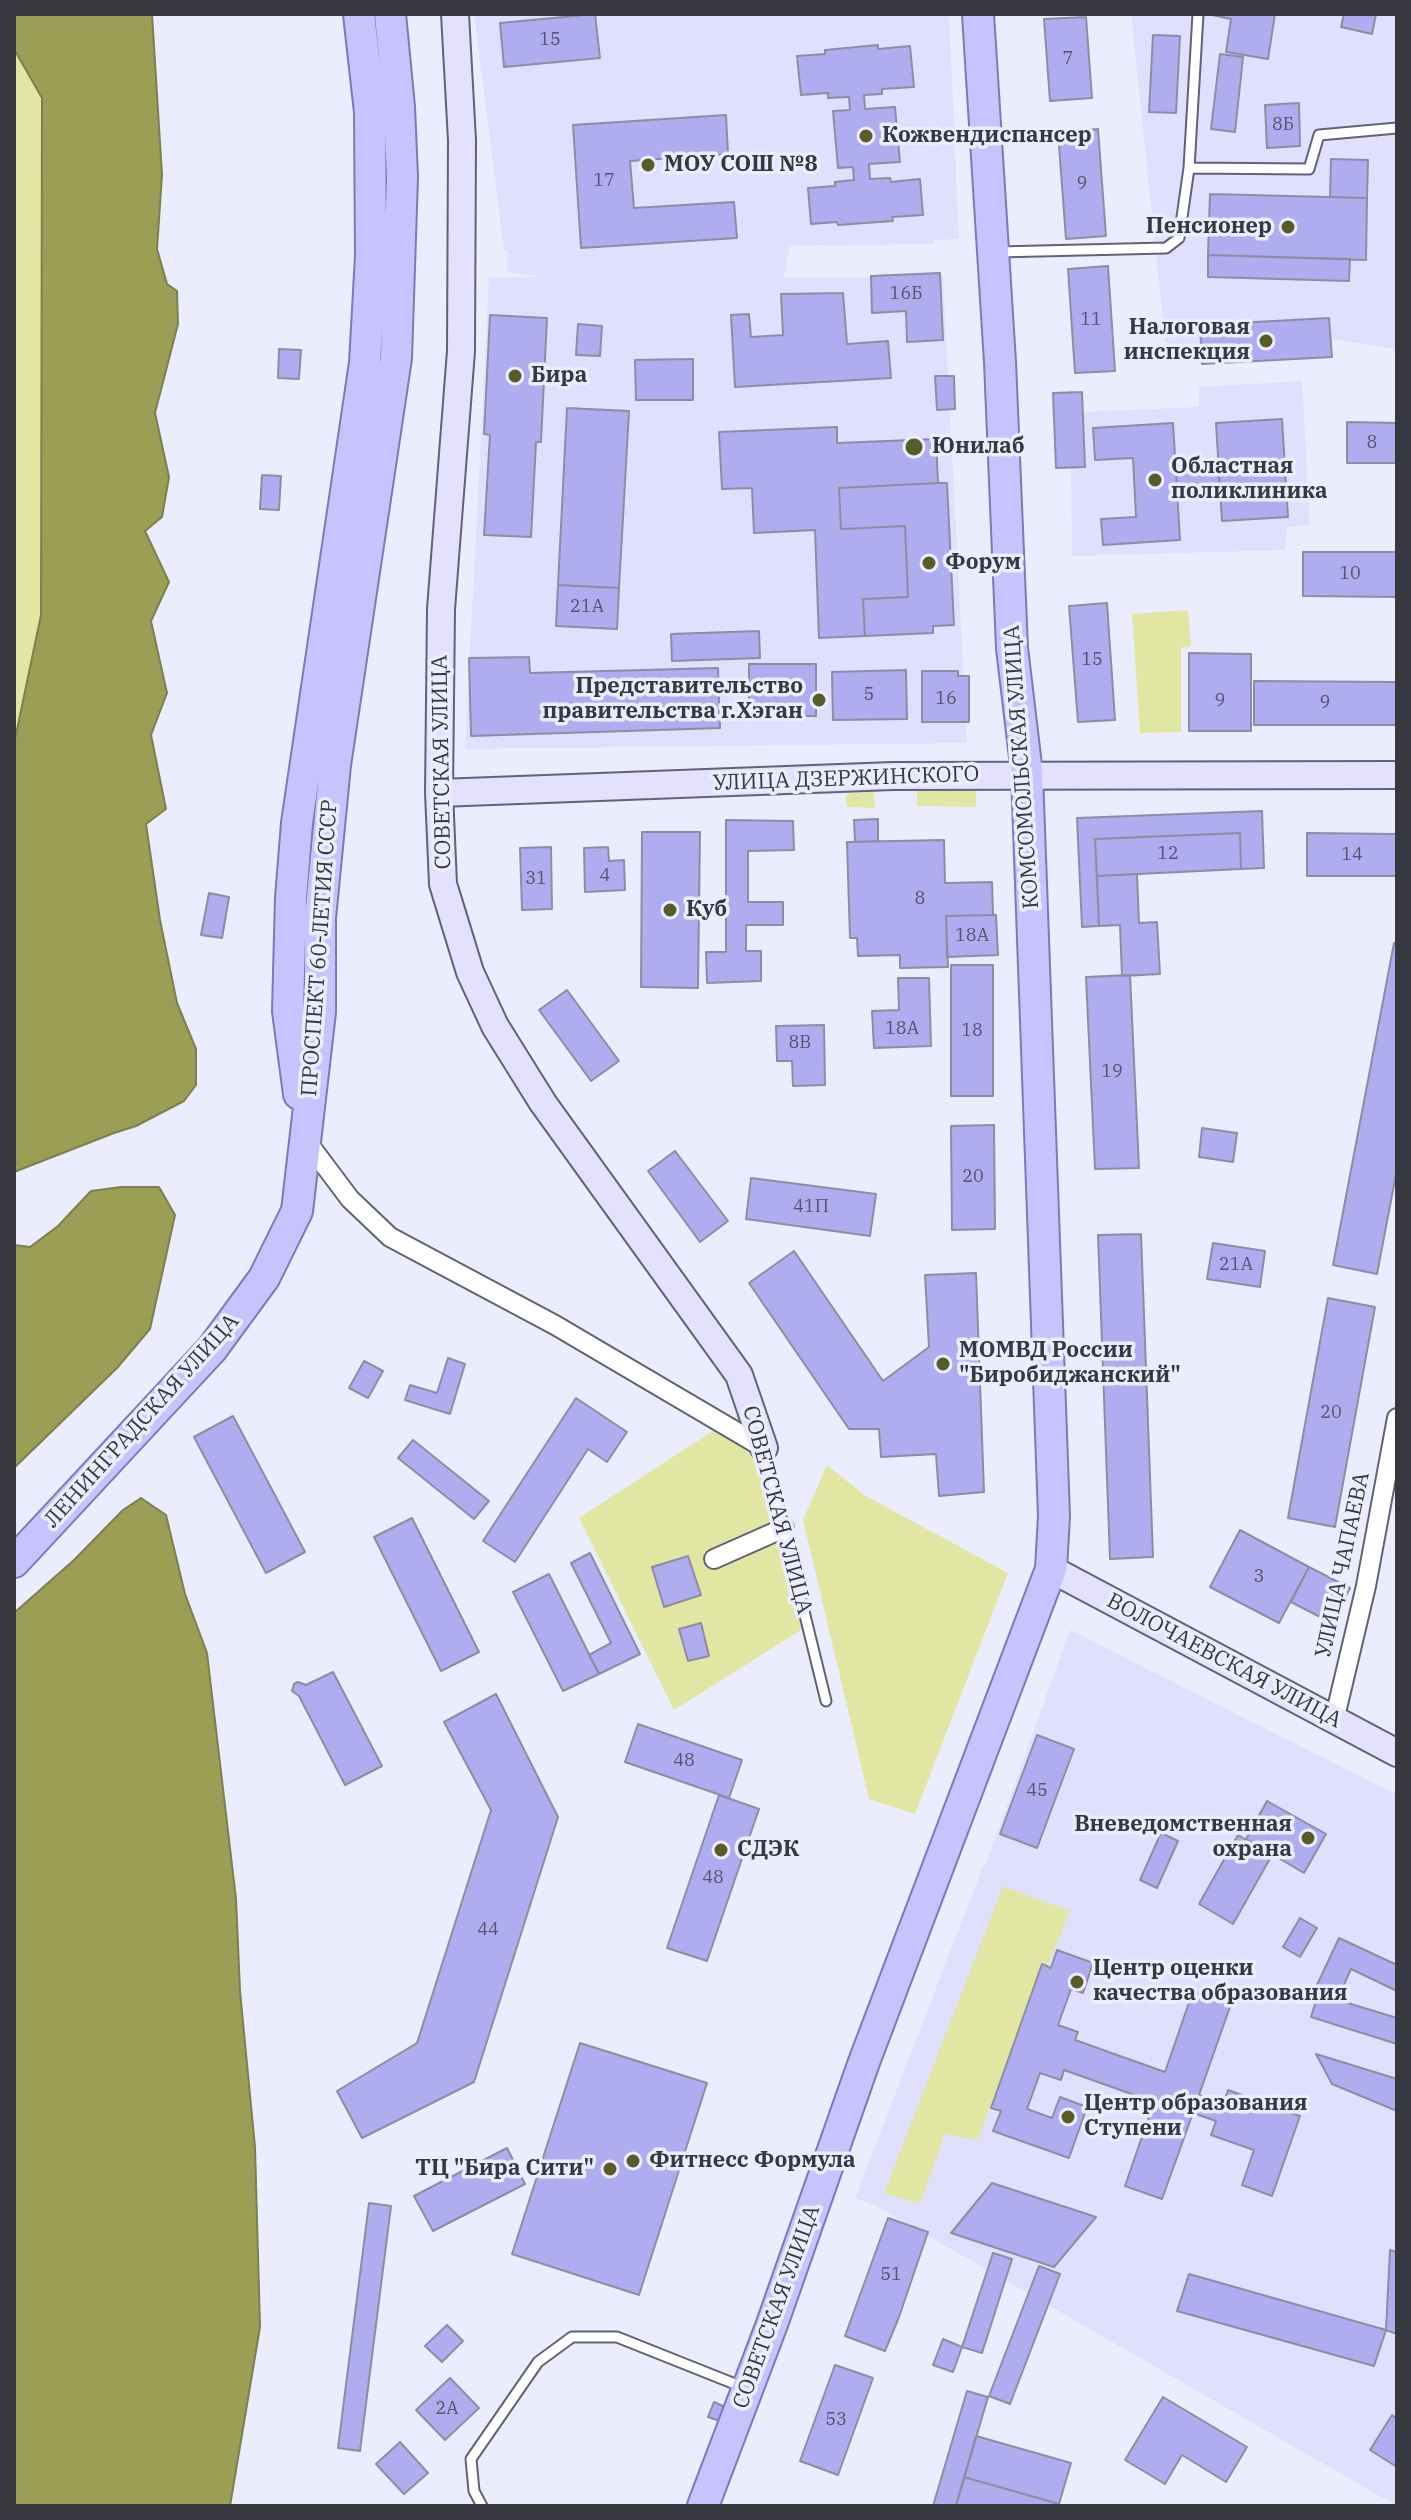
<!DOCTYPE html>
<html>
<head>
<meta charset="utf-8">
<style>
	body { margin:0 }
	#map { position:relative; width:1411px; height:2520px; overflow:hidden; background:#ececff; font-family:"IBM Plex Serif",serif }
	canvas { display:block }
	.frame { position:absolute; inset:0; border:16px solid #373740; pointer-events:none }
</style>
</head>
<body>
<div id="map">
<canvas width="1411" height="2520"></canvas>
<div class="frame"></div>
</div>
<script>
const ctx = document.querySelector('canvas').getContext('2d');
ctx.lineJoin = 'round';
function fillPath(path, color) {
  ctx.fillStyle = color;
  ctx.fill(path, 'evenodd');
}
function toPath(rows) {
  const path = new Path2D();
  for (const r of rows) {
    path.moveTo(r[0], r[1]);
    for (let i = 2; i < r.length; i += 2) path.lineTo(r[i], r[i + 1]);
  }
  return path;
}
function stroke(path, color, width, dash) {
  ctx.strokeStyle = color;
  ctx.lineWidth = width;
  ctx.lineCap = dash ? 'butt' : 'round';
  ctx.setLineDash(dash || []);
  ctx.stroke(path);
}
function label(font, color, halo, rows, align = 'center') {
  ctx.font = font + ' "IBM Plex Serif",serif';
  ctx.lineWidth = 7;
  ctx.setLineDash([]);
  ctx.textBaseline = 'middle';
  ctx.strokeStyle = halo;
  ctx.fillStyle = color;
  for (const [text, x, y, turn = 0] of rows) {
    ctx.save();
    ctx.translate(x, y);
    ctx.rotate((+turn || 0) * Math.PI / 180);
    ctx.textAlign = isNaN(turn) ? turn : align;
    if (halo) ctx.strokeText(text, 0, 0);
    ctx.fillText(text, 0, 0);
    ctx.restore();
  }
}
const built = toPath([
	[474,14,949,14,959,239,934,240,934,244,790,246,784,277,943,278,967,743,465,749,489,278,544,277,507,272,508,251,504,250],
	[1131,14,1397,14,1397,349,1340,340,1167,359],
	[1302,381,1310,525,1287,527,1285,550,1072,556,1071,468,1084,467,1083,412,1199,407,1199,387],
	[1070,1630,1397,1795,1397,2506,878,2207,855,2198,984,1864,986,1864]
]);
const green = toPath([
	[14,49,42,98,41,615,14,744],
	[1188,610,1191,646,1181,648,1181,732,1140,733,1132,614],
	[917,791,976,791,976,807,917,806],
	[873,792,875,808,847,807,846,796,850,793],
	[745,1410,804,1628,674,1710,579,1518],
	[827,1465,864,1495,1008,1573,915,1814,869,1799,803,1520],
	[1003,1886,1070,1911,977,2140,945,2134,920,2204,884,2193]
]);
const water = toPath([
	[14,14,152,14,162,175,157,249,167,284,177,291,178,324,155,413,169,477,162,517,145,531,169,582,151,621,167,693,151,735,166,809,146,824,160,920,177,1003,196,1049,196,1085,184,1101,136,1126,114,1133,14,1172,14,744,41,615,42,98,14,49,14,14],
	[121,1187,159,1187,175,1215,150,1329,117,1368,14,1468,14,1245,30,1247,58,1226,91,1191,121,1187],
	[141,1498,166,1515,185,1594,207,1653,236,1899,240,1991,255,2147,260,2327,230,2506,14,2506,14,1613,74,1560,123,1510,141,1498]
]);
const building = toPath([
	[595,14,600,58,504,67,500,23,595,14],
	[1207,14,1275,14,1268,59,1226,52,1231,19,1207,14],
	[1344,14,1376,14,1372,34,1341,27,1344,14],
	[1086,17,1092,98,1050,101,1044,19,1086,17],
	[1153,35,1180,36,1176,113,1149,112,1153,35],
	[878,45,878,49,910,46,914,87,882,89,882,94,864,95,865,109,895,107,900,162,869,164,870,179,890,178,891,182,920,179,923,215,892,217,893,221,838,225,837,222,811,224,808,188,835,186,835,182,854,180,853,167,838,168,833,111,850,110,849,97,828,98,828,93,801,95,797,56,825,54,825,50,878,45],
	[1220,54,1243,57,1235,132,1211,129,1220,54],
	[1299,103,1300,146,1267,148,1265,105,1299,103],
	[726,115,728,154,630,161,634,208,734,202,737,238,581,248,573,125,726,115],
	[1098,129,1106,236,1066,239,1058,132,1098,129],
	[1331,159,1368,160,1367,198,1330,197,1331,159],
	[1210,194,1367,198,1366,260,1208,255,1210,194],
	[1208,255,1350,259,1349,281,1208,277,1208,255],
	[1108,266,1115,371,1075,373,1068,269,1108,266],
	[940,273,943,340,907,342,906,311,872,313,871,276,940,273],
	[843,293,847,344,888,341,891,378,735,387,731,315,749,314,751,337,783,335,781,294,843,293],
	[490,315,547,318,541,442,536,442,531,537,484,535,490,435,484,434,490,315],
	[1329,318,1332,357,1202,364,1200,325,1329,318],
	[578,324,602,326,600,356,576,355,578,324],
	[279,349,301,350,299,379,278,378,279,349],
	[693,359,693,400,636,400,635,360,693,359],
	[935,376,954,376,955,409,937,410,935,376],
	[1082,392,1085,467,1056,468,1053,393,1082,392],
	[567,408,629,411,619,588,558,585,567,408],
	[1282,419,1288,517,1222,521,1216,423,1282,419],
	[1347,422,1397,423,1397,463,1347,463,1347,422],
	[1173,423,1180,540,1103,545,1101,519,1136,517,1133,458,1095,460,1093,428,1173,423],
	[837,427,837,443,936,439,938,483,839,488,841,529,905,526,908,597,863,599,865,636,819,638,815,530,754,533,752,488,722,489,719,432,837,427],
	[1218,464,1220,493,1177,495,1176,466,1218,464],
	[262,475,281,476,279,510,260,509,262,475],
	[938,483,947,483,954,625,933,626,933,633,865,636,863,599,908,597,905,526,841,529,839,488,938,483],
	[1303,552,1397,552,1397,597,1303,596,1303,552],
	[558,585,619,588,617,629,556,626,558,585],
	[1107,603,1115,720,1078,722,1069,606,1107,603],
	[759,631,760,658,672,661,671,634,759,631],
	[1189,653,1251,654,1251,731,1189,731,1189,653],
	[529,657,530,673,718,668,720,728,471,736,469,658,529,657],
	[749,664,816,664,816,716,749,716,749,664],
	[906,670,907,719,833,720,832,672,906,670],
	[922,671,958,671,958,676,969,676,969,722,922,722,922,671],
	[1254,681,1397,682,1397,725,1254,725,1254,681],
	[1262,811,1264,868,1241,869,1240,833,1095,839,1099,926,1082,927,1077,818,1262,811],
	[878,819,878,841,855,842,854,820,878,819],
	[726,820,793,821,794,850,748,851,748,902,783,902,783,925,746,925,746,951,761,951,761,981,707,983,706,952,726,952,726,820],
	[642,832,700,832,698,988,641,987,642,832],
	[1240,833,1241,869,1097,876,1095,839,1240,833],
	[1307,833,1397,834,1397,876,1307,876,1307,833],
	[944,840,945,883,992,882,993,915,946,916,948,967,900,968,900,955,858,956,857,938,850,938,847,842,944,840],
	[551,847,552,909,522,910,520,848,551,847],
	[608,847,609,861,624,860,625,890,585,892,584,848,608,847],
	[1137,874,1139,923,1157,922,1160,974,1122,976,1120,925,1099,926,1097,876,1137,874],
	[209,893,229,897,222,938,201,935,209,893],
	[993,915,996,915,998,955,947,957,946,916,993,915],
	[1394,943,1397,943,1397,1169,1377,1274,1333,1265,1394,943],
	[951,965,993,965,993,1096,951,1096,951,965],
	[1130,975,1139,1168,1095,1169,1086,977,1130,975],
	[898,978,929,978,931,1046,874,1048,872,1011,899,1010,898,978],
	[567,990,619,1061,591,1081,539,1010,567,990],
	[824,1025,825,1085,793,1086,792,1061,777,1061,776,1026,824,1025],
	[994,1125,995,1229,952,1230,951,1126,994,1125],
	[1202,1128,1237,1133,1233,1162,1199,1157,1202,1128],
	[675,1151,728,1221,700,1242,648,1171,675,1151],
	[751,1178,876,1194,870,1236,746,1219,751,1178],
	[1141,1234,1153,1557,1110,1559,1098,1235,1141,1234],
	[1213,1243,1265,1251,1260,1287,1207,1279,1213,1243],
	[794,1251,883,1381,929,1347,925,1275,976,1273,984,1492,939,1496,936,1454,881,1457,879,1429,849,1429,749,1283,794,1251],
	[1328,1298,1375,1307,1335,1527,1288,1518,1328,1298],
	[448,1358,465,1364,450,1414,405,1400,410,1385,437,1393,448,1358],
	[364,1361,383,1371,368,1398,349,1388,364,1361],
	[576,1398,627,1432,607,1462,588,1449,515,1562,483,1541,576,1398],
	[233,1416,305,1552,266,1573,194,1437,233,1416],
	[413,1440,489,1501,474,1519,398,1458,413,1440],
	[412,1518,479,1652,441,1671,374,1537,412,1518],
	[1240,1530,1309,1567,1279,1623,1210,1587,1240,1530],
	[590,1553,640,1654,599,1674,589,1655,611,1643,571,1563,590,1553],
	[688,1556,701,1595,664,1607,652,1567,688,1556],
	[1309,1567,1350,1588,1332,1623,1291,1602,1309,1567],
	[549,1574,599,1674,563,1691,513,1592,549,1574],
	[701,1623,709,1656,688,1661,679,1629,701,1623],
	[333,1672,382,1766,345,1785,299,1696,292,1691,294,1684,298,1682,306,1685,333,1672],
	[496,1694,558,1817,474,2082,362,2138,337,2091,417,2043,491,1810,444,1722,496,1694],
	[638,1724,742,1760,729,1798,625,1762,638,1724],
	[1037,1735,1074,1749,1037,1848,1000,1834,1037,1735],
	[719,1795,759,1809,707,1961,667,1948,719,1795],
	[1267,1801,1326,1834,1304,1873,1246,1839,1267,1801],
	[1161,1833,1178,1841,1157,1888,1140,1880,1161,1833],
	[1238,1835,1272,1855,1233,1924,1199,1904,1238,1835],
	[1300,1918,1317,1928,1300,1957,1283,1947,1300,1918],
	[1339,1938,1397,1965,1397,1991,1351,1969,1338,1998,1316,1987,1339,1938],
	[1057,1950,1093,1963,1083,1993,1071,1989,1058,2025,1078,2032,1075,2040,1165,2072,1193,1991,1231,2004,1199,2095,1223,2104,1228,2090,1300,2116,1272,2196,1242,2185,1254,2150,1211,2135,1216,2121,1193,2113,1162,2199,1125,2186,1154,2102,1064,2070,1061,2080,1040,2073,1027,2109,1052,2118,1060,2097,1087,2107,1069,2158,993,2131,1001,2111,991,2108,1042,1964,1051,1968,1057,1950],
	[1318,1994,1397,2018,1397,2044,1311,2017,1318,1994],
	[580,2043,707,2083,639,2295,512,2254,580,2043],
	[1316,2054,1397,2079,1397,2111,1332,2084,1316,2054],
	[507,2148,525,2184,433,2231,414,2196,507,2148],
	[992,2183,1096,2217,1054,2267,951,2233,992,2183],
	[369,2203,391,2206,360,2451,338,2448,369,2203],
	[888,2218,928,2232,899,2317,885,2351,845,2336,888,2218],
	[1390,2250,1397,2252,1397,2334,1386,2330,1390,2250],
	[993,2253,1012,2259,982,2353,962,2347,993,2253],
	[1039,2266,1060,2274,1010,2404,989,2396,1039,2266],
	[1189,2274,1386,2330,1374,2366,1177,2311,1189,2274],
	[447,2325,463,2341,442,2362,425,2346,447,2325],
	[943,2339,962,2347,953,2372,933,2365,943,2339],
	[835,2365,873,2378,838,2475,800,2461,835,2365],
	[450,2378,479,2408,445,2440,416,2410,450,2378],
	[967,2391,988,2397,956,2506,933,2506,967,2391],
	[1163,2397,1247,2447,1226,2482,1182,2455,1165,2484,1125,2460,1163,2397],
	[714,2402,725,2407,720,2421,708,2417,714,2402],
	[1392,2415,1397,2419,1397,2467,1370,2450,1392,2415],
	[976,2436,1071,2463,1059,2504,964,2477,976,2436],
	[400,2442,428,2473,404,2494,376,2464,400,2442],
	[964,2477,1059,2504,1059,2506,956,2506,964,2477]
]);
const service = toPath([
	[1189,168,1198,14],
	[997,252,1166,248,1179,238,1189,168,1309,169,1319,135,1397,128],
	[765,1452,826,1701],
	[482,2506,474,2491,471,2459,538,2362,572,2337,617,2337,745,2388]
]);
const minor = toPath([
	[305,1139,350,1199,390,1237,555,1325,764,1448],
	[714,1559,784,1528],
	[1334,1721,1366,1586,1397,1418]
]);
const secondary = toPath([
	[455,14,462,140,461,351,441,609,439,793,443,884,470,972,495,1026,543,1103,739,1375,764,1448],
	[439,793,893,776,1397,775],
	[1051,1569,1397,1753]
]);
const primary = toPath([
	[299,1094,288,1011,291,898,297,823,365,363,371,256,370,112,359,14],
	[14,1562,212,1349,264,1278,297,1211,320,1012,320,918,335,765,396,358,402,177,399,107,390,14],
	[703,2506,772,2324,864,2062,1051,1569,1054,1516,1027,774,1012,648,1000,362,978,14]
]);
const markers = [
	[866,136,8,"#595b28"],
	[648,165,8,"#595b28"],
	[1288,227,8,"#595b28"],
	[1266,341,8,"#595b28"],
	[515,376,8,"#595b28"],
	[914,447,10,"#595b28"],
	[1155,480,8,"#595b28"],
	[929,563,8,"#595b28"],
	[819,700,8,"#595b28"],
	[670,910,8,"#595b28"],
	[943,1364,8,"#595b28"],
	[1308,1838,8,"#595b28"],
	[721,1850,8,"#595b28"],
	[1077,1982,8,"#595b28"],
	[1068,2117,8,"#595b28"],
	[633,2161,8,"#595b28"],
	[610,2169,8,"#595b28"]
];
const numberNames = [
	["15",550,40],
	["7",1068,59],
	["8Б",1283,125],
	["17",604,181],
	["9",1082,184],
	["16Б",906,294],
	["11",1091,320],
	["8",1372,443],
	["10",1350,574],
	["21А",587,607],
	["15",1092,660],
	["5",869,695],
	["16",946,699],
	["9",1220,701],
	["9",1325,703],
	["12",1168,854],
	["14",1352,855],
	["4",605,876],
	["31",536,879],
	["8",920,899],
	["18А",972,936],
	["18А",902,1029],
	["18",972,1031],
	["8В",800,1043],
	["19",1112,1072],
	["20",973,1177],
	["41П",811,1207],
	["21А",1236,1265],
	["20",1331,1413],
	["3",1259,1577],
	["48",684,1761],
	["45",1037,1791],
	["48",713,1878],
	["44",488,1930],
	["51",891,2275],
	["2А",447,2409],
	["53",836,2420]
];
const poiNames = [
	["Кожвендиспансер",882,136],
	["МОУ СОШ №8",664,165],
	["Пенсионер",1272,227,"right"],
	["Налоговая",1250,328,"right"],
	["инспекция",1250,353,"right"],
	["Бира",531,376],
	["Юнилаб",932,447],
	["Областная",1171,467],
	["поликлиника",1171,492],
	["Форум",945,563],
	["Представительство",803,687,"right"],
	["правительства г.Хэган",803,712,"right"],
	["Куб",686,910],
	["МОМВД России",959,1351],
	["\"Биробиджанский\"",959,1376],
	["Вневедомственная",1292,1825,"right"],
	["охрана",1292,1850,"right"],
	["СДЭК",737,1850],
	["Центр оценки",1093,1969],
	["качества образования",1093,1994],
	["Центр образования",1084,2104],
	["Ступени",1084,2129],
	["Фитнесс Формула",649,2161],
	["ТЦ \"Бира Сити\"",594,2169,"right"]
];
const streetNames = [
	["СОВЕТСКАЯ УЛИЦА",442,762,-91],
	["КОМСОМОЛЬСКАЯ УЛИЦА",1022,767,-94],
	["УЛИЦА ДЗЕРЖИНСКОГО",846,779,-2],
	["ПРОСПЕКТ 60-ЛЕТИЯ СССР",320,948,-86],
	["ЛЕНИНГРАДСКАЯ УЛИЦА",142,1421,-48],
	["СОВЕТСКАЯ УЛИЦА",777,1510,75],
	["УЛИЦА ЧАПАЕВА",1343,1565,-78],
	["ВОЛОЧАЕВСКАЯ УЛИЦА",1224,1661,28],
	["СОВЕТСКАЯ УЛИЦА",777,2307,-70]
];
fillPath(built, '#e0dffe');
fillPath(green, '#e2e6a3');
fillPath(water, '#9b9e55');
stroke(water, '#7d7f4f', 2);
fillPath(building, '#afacf0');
stroke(building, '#8d8da2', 2);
stroke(service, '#626276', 13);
stroke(minor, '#626276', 22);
stroke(secondary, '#626276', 30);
stroke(primary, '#7d78ba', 34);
stroke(service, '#fff', 9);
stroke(minor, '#fff', 18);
stroke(secondary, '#e3e1fe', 26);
stroke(primary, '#c8c3fd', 30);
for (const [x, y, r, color] of markers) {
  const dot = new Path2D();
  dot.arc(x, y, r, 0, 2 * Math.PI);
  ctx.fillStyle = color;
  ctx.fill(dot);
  stroke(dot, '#ececff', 3);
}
label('18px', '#55546c', null, numberNames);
label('bold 22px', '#373740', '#ececff', poiNames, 'left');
label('22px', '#373740', '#ececff', streetNames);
</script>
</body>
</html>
